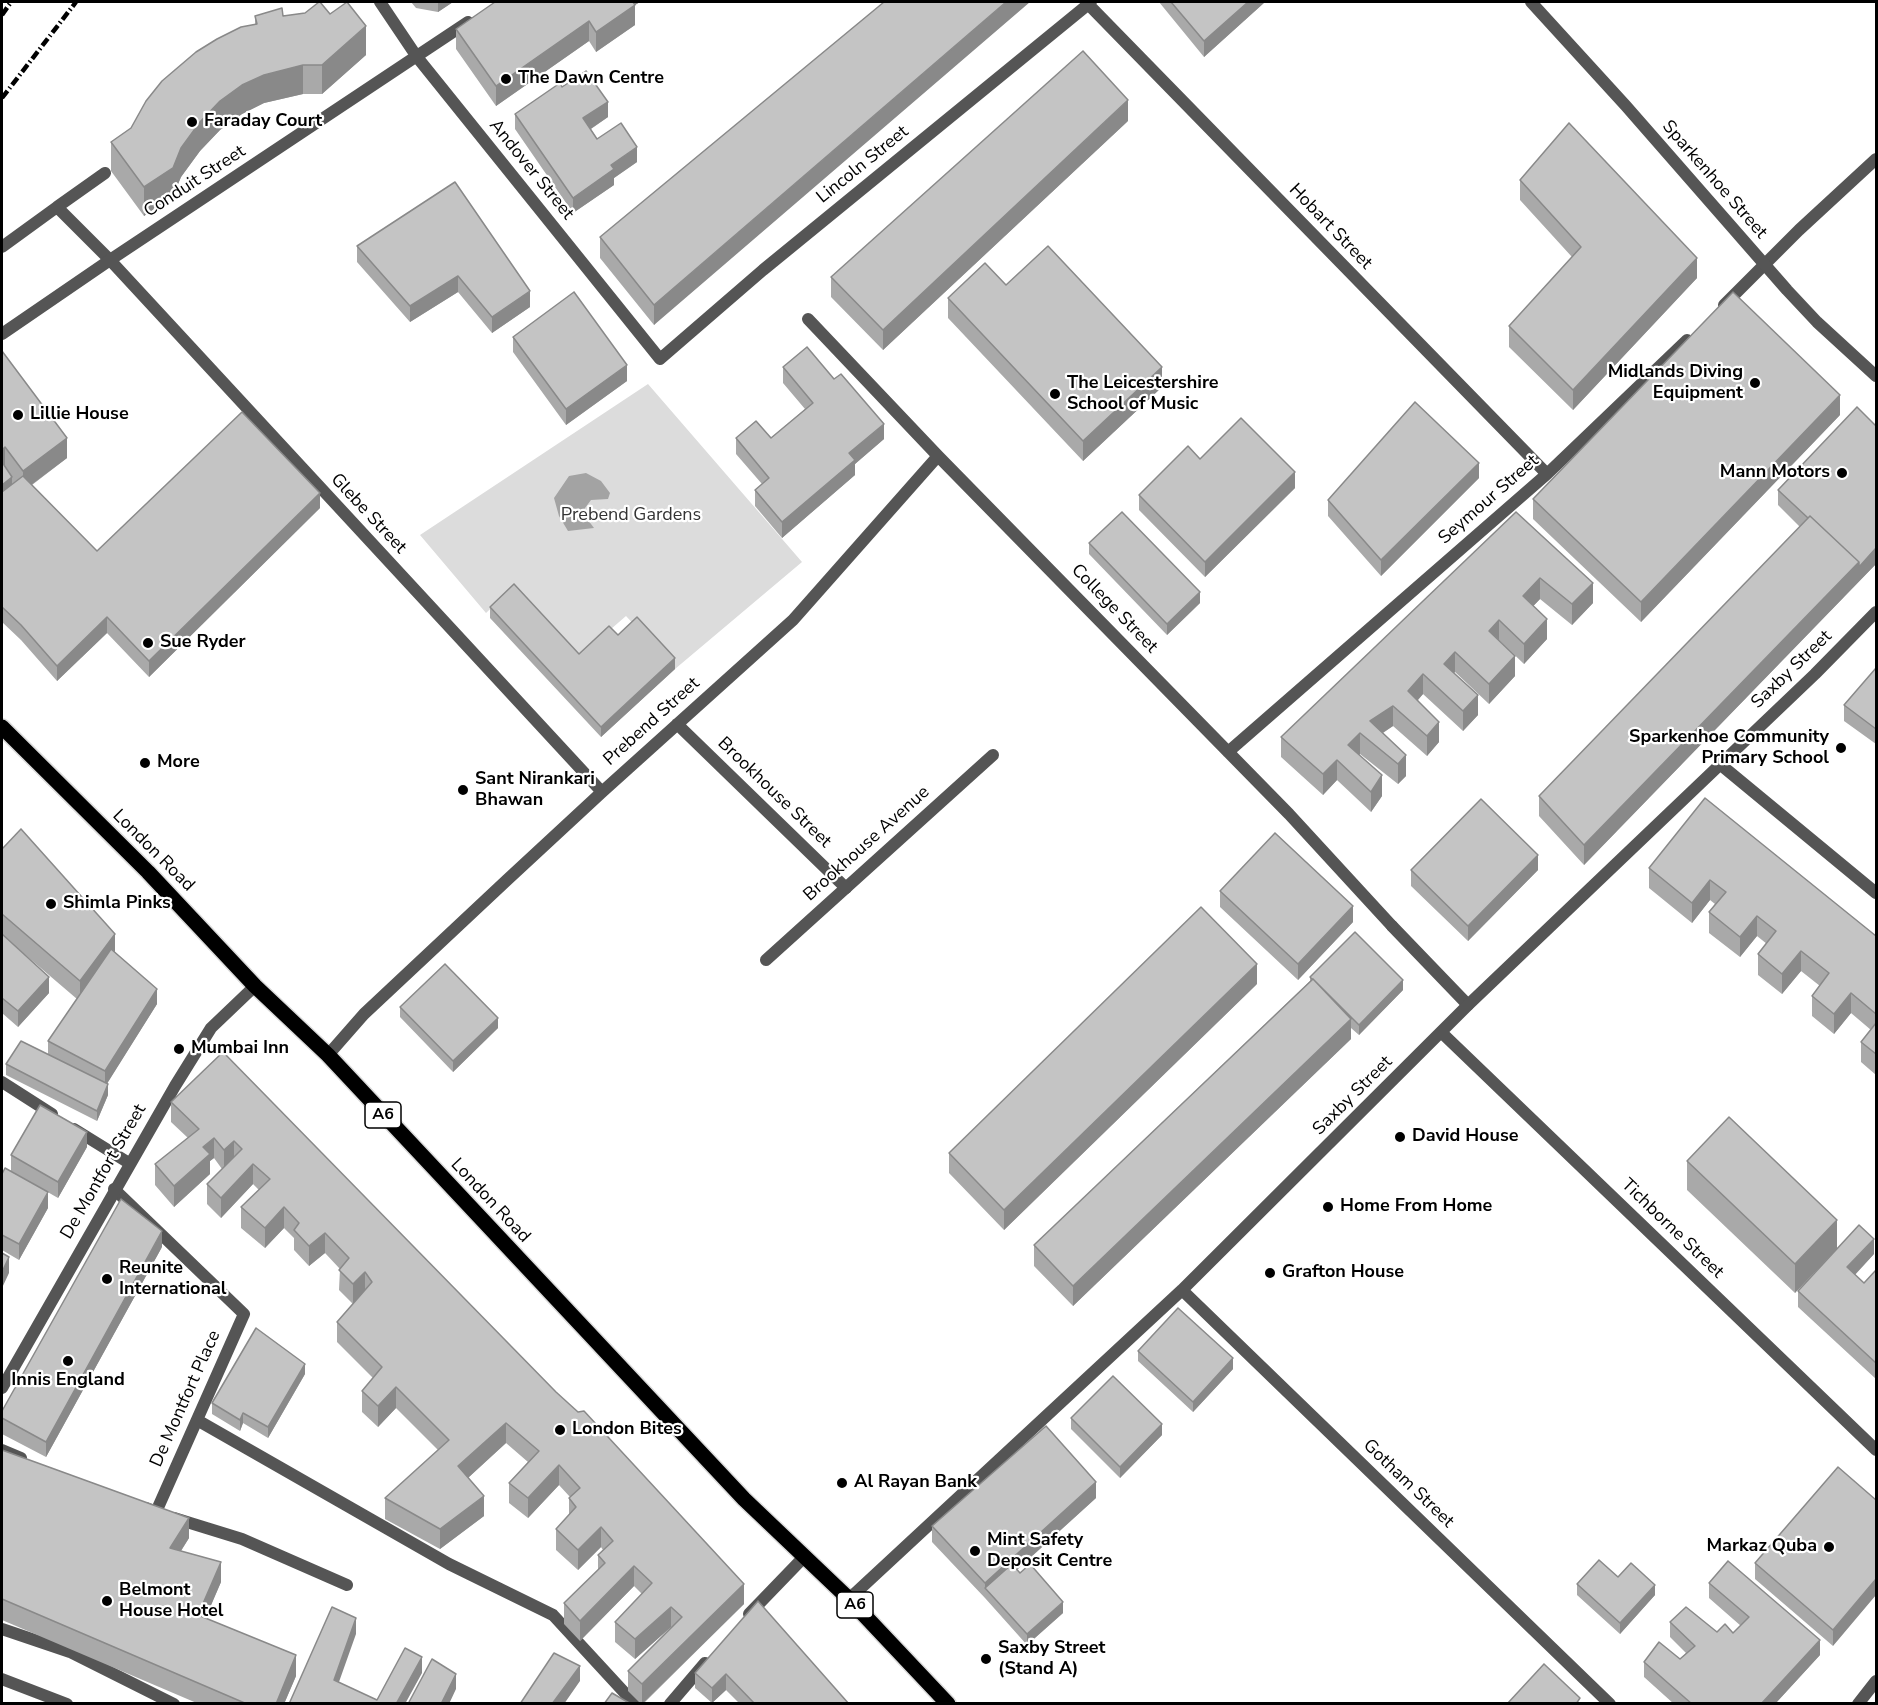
<!DOCTYPE html>
<html>
<head>
<meta charset="utf-8">
<style>
	body { margin:0 }
	#map { position:relative; width:1878px; height:1705px; overflow:hidden; background:#fff; font-family:"Nunito Sans",sans-serif }
	canvas { display:block }
	.frame { position:absolute; inset:0; border:3px solid #000; pointer-events:none }
</style>
</head>
<body>
<div id="map">
<canvas width="1878" height="1705"></canvas>
<div class="frame"></div>
</div>
<script>
const ctx = document.querySelector('canvas').getContext('2d');
ctx.lineJoin = 'round';
function fillPath(path, color) {
  ctx.fillStyle = color;
  ctx.fill(path, 'evenodd');
}
function toPath(rows) {
  const path = new Path2D();
  for (const r of rows) {
    path.moveTo(r[0], r[1]);
    for (let i = 2; i < r.length; i += 2) path.lineTo(r[i], r[i + 1]);
  }
  return path;
}
function stroke(path, color, width, dash) {
  ctx.strokeStyle = color;
  ctx.lineWidth = width;
  ctx.lineCap = dash ? 'butt' : 'round';
  ctx.setLineDash(dash || []);
  ctx.stroke(path);
}
function label(font, color, halo, rows, align = 'center') {
  ctx.font = font + ' "Nunito Sans",sans-serif';
  ctx.lineWidth = 4.5;
  ctx.setLineDash([]);
  ctx.textBaseline = 'middle';
  ctx.strokeStyle = halo;
  ctx.fillStyle = color;
  for (const [text, x, y, turn = 0] of rows) {
    ctx.save();
    ctx.translate(x, y);
    ctx.rotate((+turn || 0) * Math.PI / 180);
    ctx.textAlign = isNaN(turn) ? turn : align;
    if (halo) ctx.strokeText(text, 0, 0);
    ctx.fillText(text, 0, 0);
    ctx.restore();
  }
}
const green = toPath([
	[648,384,802,562,675,669,626,616,580,656,514,586,486,613,420,535]
]);
const water = toPath([
	[586,473,601,481,610,493,608,499,591,500,582,512,594,528,568,531,559,516,554,498,569,476]
]);
const service = toPath([
	[57,207,105,173],
	[2,247,57,207,110,260],
	[2,1082,52,1114],
	[74,1129,129,1163],
	[114,1189,244,1314,156,1512,146,1508],
	[197,1420,449,1564,553,1615,635,1704],
	[2,1450,21,1458],
	[174,1518,242,1539,347,1585],
	[749,1614,804,1557],
	[2,1629,70,1652,174,1704],
	[670,1704,705,1663]
]);
const pedestrian = toPath([
	[1392,926,1468,1005],
	[766,960,993,755],
	[2,1679,67,1704]
]);
const minor = toPath([
	[380,2,417,57,660,359,763,270,1091,2],
	[1088,4,1547,474],
	[110,260,602,792],
	[1724,305,1799,230,1876,159],
	[808,319,938,456,1289,814,1392,926],
	[2,334,110,260,468,22],
	[677,724,846,888],
	[1228,752,1547,474,1687,340],
	[1721,765,1876,893],
	[1442,1033,1876,1450],
	[328,1055,364,1014,507,880,602,792,793,620,938,456],
	[1182,1290,1610,1704],
	[2,1388,175,1086,211,1028,255,986],
	[849,1599,1182,1290,1468,1005,1815,674,1876,612],
	[1858,1704,1876,1681]
]);
const tertiary = toPath([
	[1531,2,1626,106,1787,290,1817,322,1876,376]
]);
const primary = toPath([
	[2,727,148,872,255,986,328,1055,744,1499,849,1599,948,1704]
]);
const rail = toPath([
	[2,15,11,2],
	[2,98,76,2]
]);
const wall = toPath([
	[411,2,453,2,438,12,416,8],
	[495,2,640,2,635,5,635,25,596,52,589,41,496,106,456,49,456,29],
	[884,2,654,325,600,258,600,237],
	[1159,2,1265,2,1204,57],
	[330,14,366,55,322,94,303,94,264,103,242,114,220,130,200,151,181,177,173,196,144,216,111,171,111,142,131,128,255,24,255,16],
	[562,87,608,117,591,129,597,139,637,162,614,178,614,185,573,213,515,129,515,114],
	[1128,121,883,350,831,297,831,277],
	[1520,180,1697,278,1573,410,1509,347,1509,326,1572,257,1520,200],
	[455,182,530,307,492,333,458,292,410,322,357,262,357,246],
	[1006,285,1162,387,1083,461,948,318,948,298],
	[513,337,627,381,566,425,513,352],
	[2,351,67,458,32,485,97,551,320,508,149,677,107,633,57,681,21,640,2,622],
	[783,367,884,439,855,464,855,475,782,538,755,506,755,490,762,484,736,454,736,438,771,438,805,409,783,383],
	[1840,415,1641,622,1533,519,1533,499],
	[1876,426,1876,564,1584,865,1539,816,1539,796,1800,527,1778,505,1778,490],
	[1200,459,1295,488,1205,577,1139,510,1139,495],
	[1479,478,1381,576,1328,516,1328,500],
	[1516,512,1593,603,1572,625,1540,599,1533,606,1547,639,1524,664,1499,640,1515,676,1489,704,1455,672,1454,673,1478,715,1463,731,1423,694,1418,700,1439,742,1427,756,1393,726,1383,733,1406,776,1398,784,1360,754,1359,755,1382,796,1371,812,1337,780,1323,795,1281,757,1281,737],
	[1089,543,1200,603,1167,635,1089,554],
	[490,607,579,654,618,635,675,669,601,737,490,618],
	[1876,668,1876,744,1844,721,1844,705],
	[1705,798,1876,936,1876,1075,1861,1062,1861,1042,1871,1030,1851,1013,1834,1034,1812,1016,1812,996,1820,986,1801,971,1782,994,1758,975,1758,954,1767,944,1757,936,1740,957,1709,933,1709,912,1715,904,1710,900,1692,923,1649,888,1649,868],
	[2,847,115,952,157,1004,107,1083,108,1095,97,1121,6,1075,6,1064,48,1055,48,1041,77,999,2,935,49,993,18,1027,2,1013],
	[1411,870,1538,870,1468,941,1411,886],
	[1220,891,1353,922,1298,980,1220,907],
	[1310,977,1403,990,1359,1035,1351,1028,1351,1039,1073,1306,1034,1266,1034,1245,1310,981],
	[1257,984,1004,1230,949,1173,949,1153],
	[400,1007,498,1028,453,1072,400,1017],
	[223,1052,744,1604,643,1704,641,1704,628,1691,628,1671,671,1627,635,1659,615,1642,615,1622,642,1594,634,1586,580,1641,564,1624,564,1603,598,1570,598,1555,603,1550,601,1547,578,1570,556,1550,556,1529,569,1515,569,1498,570,1497,559,1485,528,1518,509,1503,509,1483,528,1462,506,1443,468,1478,484,1516,440,1549,385,1519,385,1498,438,1450,396,1408,378,1427,362,1412,362,1391,373,1378,337,1342,337,1322,353,1304,339,1290,340,1269,325,1253,309,1266,294,1250,294,1238,284,1228,265,1248,241,1228,241,1207,259,1190,253,1184,221,1218,207,1204,207,1184,222,1169,214,1158,210,1161,210,1174,174,1207,155,1185,155,1164,188,1138,171,1122,171,1102],
	[87,1147,58,1198,11,1171,11,1155],
	[1687,1161,1837,1220,1795,1293,1687,1190],
	[2,1174,48,1208,19,1260,2,1250],
	[162,1247,46,1457,2,1434,2,1411],
	[1874,1254,1855,1275,1864,1283,1876,1270,1876,1379,1798,1307,1798,1291],
	[1138,1351,1233,1369,1193,1412,1138,1361],
	[305,1374,268,1438,243,1423,240,1431,212,1414,212,1403],
	[1071,1418,1162,1435,1120,1478,1071,1429],
	[2,1450,189,1538,181,1551,221,1582,205,1618,296,1676,284,1704,199,1704,2,1620],
	[1838,1467,1833,1646,1755,1579,1755,1563],
	[1096,1498,1017,1570,1063,1613,1027,1645,985,1598,932,1542,932,1526],
	[1618,1577,1655,1595,1620,1634,1577,1595,1577,1584],
	[1709,1583,1820,1655,1775,1704,1674,1704,1644,1677,1644,1662,1680,1659,1686,1653,1670,1637,1670,1622,1717,1632,1733,1633,1741,1626,1709,1598],
	[758,1601,849,1704,740,1704,726,1690,712,1703,695,1688,695,1673]
]);
const shadedWall = toPath([
	[438,2,453,2,438,12],
	[625,2,640,2,635,5,635,25,596,52,596,32],
	[1006,2,1030,2,654,325,654,305],
	[1248,2,1265,2,1204,57,1204,41],
	[589,21,589,41,496,106,496,86],
	[366,26,366,55,322,94,322,65],
	[303,65,303,94,264,103,242,114,220,130,200,151,181,177,173,196,144,216,144,187,181,148,200,122,220,101,242,85,264,75],
	[1128,100,1128,121,883,350,883,330],
	[608,102,608,117,583,134,583,118],
	[637,147,637,162,614,178,614,185,573,213,573,198,611,165],
	[1697,258,1697,278,1573,410,1573,390],
	[458,276,458,292,410,322,410,306],
	[530,291,530,307,492,333,492,317],
	[627,365,627,381,566,425,566,409],
	[1162,367,1162,387,1083,461,1083,441],
	[1840,395,1840,415,1641,622,1641,602],
	[884,424,884,439,855,464,855,475,782,538,782,522,849,453],
	[67,438,67,458,23,491,23,471],
	[5,447,5,467,2,470,2,450],
	[1479,463,1479,478,1381,576,1381,560],
	[1295,472,1295,488,1205,577,1205,562],
	[12,477,12,497,2,505,2,485],
	[320,493,320,508,149,677,149,661],
	[1876,548,1876,564,1584,865,1584,845,1859,562],
	[1540,578,1540,599,1523,617,1523,596],
	[1593,583,1593,603,1572,625,1572,604],
	[1200,592,1200,603,1167,635,1167,624],
	[107,617,107,633,57,681,57,666],
	[1547,619,1547,639,1524,664,1524,644],
	[1499,620,1499,640,1489,631],
	[1455,652,1455,672,1444,684,1444,664],
	[1515,656,1515,676,1489,704,1489,684],
	[675,658,675,669,601,737,601,727],
	[1423,674,1423,694,1408,711,1408,691],
	[1478,695,1478,715,1463,731,1463,711],
	[1393,706,1393,726,1370,741,1370,721],
	[1439,722,1439,742,1427,756,1427,736],
	[1360,733,1360,754,1348,766,1348,745],
	[1406,755,1406,776,1398,784,1398,764],
	[1337,760,1337,780,1323,795,1323,774],
	[1382,775,1382,796,1371,812,1371,792],
	[1538,855,1538,870,1468,941,1468,926],
	[1710,880,1710,900,1692,923,1692,903],
	[1353,906,1353,922,1298,980,1298,964],
	[1757,916,1757,936,1740,957,1740,937],
	[115,934,115,954,80,1001,80,981],
	[1801,951,1801,971,1782,994,1782,974],
	[1257,964,1257,984,1004,1230,1004,1210],
	[49,977,49,993,18,1027,18,1011],
	[1403,980,1403,990,1359,1035,1359,1025],
	[157,989,157,1004,105,1087,105,1071],
	[1851,993,1851,1013,1834,1034,1834,1014],
	[498,1018,498,1028,453,1072,453,1061],
	[1351,1019,1351,1039,1073,1306,1073,1286],
	[108,1084,108,1095,97,1121,97,1111],
	[87,1132,87,1147,58,1198,58,1182],
	[214,1138,214,1158,210,1161,210,1174,174,1207,174,1186,203,1147],
	[234,1141,234,1162,224,1170,224,1150],
	[253,1164,253,1184,221,1218,221,1198],
	[48,1192,48,1208,19,1260,19,1244],
	[284,1207,284,1228,265,1248,265,1228],
	[1837,1220,1837,1249,1795,1293,1795,1264],
	[162,1231,162,1247,46,1457,46,1442],
	[325,1233,325,1253,309,1266,309,1246],
	[1874,1239,1874,1254,1847,1283,1847,1267],
	[9,1257,9,1273,2,1288,2,1272],
	[365,1272,365,1293,353,1304,353,1284],
	[1233,1358,1233,1369,1193,1412,1193,1402],
	[305,1364,305,1374,268,1438,268,1427],
	[396,1387,396,1408,378,1427,378,1406],
	[243,1413,243,1423,240,1431,240,1420],
	[506,1423,506,1443,458,1487,458,1466],
	[1162,1424,1162,1435,1120,1478,1120,1467],
	[559,1465,559,1485,528,1518,528,1498],
	[1096,1482,1096,1498,991,1593,985,1588,985,1583],
	[484,1496,484,1516,440,1549,440,1529],
	[189,1518,189,1538,170,1568,170,1548],
	[601,1527,601,1547,578,1570,578,1550],
	[221,1562,221,1582,198,1636,198,1615],
	[634,1566,634,1586,580,1641,580,1621],
	[1876,1579,1876,1595,1833,1646,1833,1630],
	[744,1584,744,1604,642,1704,642,1684],
	[1655,1585,1655,1595,1620,1634,1620,1623],
	[1063,1602,1063,1613,1027,1645,1027,1634],
	[671,1607,671,1627,635,1659,635,1639],
	[356,1618,356,1634,334,1696,334,1680],
	[1820,1640,1820,1655,1775,1704,1761,1704],
	[296,1655,296,1676,284,1704,276,1704],
	[422,1657,422,1673,405,1704,396,1704],
	[580,1666,580,1681,564,1704,552,1704],
	[456,1674,456,1689,449,1704,441,1704],
	[726,1674,726,1690,712,1703,712,1688]
]);
const building = toPath([
	[319,2,320,2,330,14,347,2,366,26,322,65,303,65,264,75,242,85,220,101,200,122,181,148,173,168,144,187,111,142,131,128,146,101,162,81,196,52,217,39,241,27,257,24,255,16,282,8,283,16,305,13,319,2],
	[495,2,633,2,635,5,596,32,589,21,496,86,456,29,495,2],
	[884,2,1006,2,654,305,600,237,884,2],
	[1171,2,1248,2,1204,41,1171,2],
	[1083,51,1128,100,883,330,831,277,1083,51],
	[586,71,608,102,583,118,597,139,621,123,637,147,611,165,614,169,573,198,515,114,560,83,562,87,586,71],
	[1569,123,1697,258,1573,390,1509,326,1581,247,1520,180,1569,123],
	[455,182,530,291,492,317,458,276,410,306,357,246,455,182],
	[1048,246,1162,367,1083,441,948,298,985,263,1006,285,1048,246],
	[574,292,627,365,566,409,513,337,574,292],
	[1733,292,1840,395,1641,602,1533,499,1733,292],
	[807,347,834,379,841,374,884,424,849,453,855,460,782,522,755,490,769,478,736,438,756,421,771,438,813,403,783,367,807,347],
	[2,351,67,438,23,471,5,447,2,450,2,351],
	[1415,402,1479,463,1381,560,1328,500,1415,402],
	[1857,407,1876,426,1876,548,1859,567,1859,562,1810,516,1808,518,1778,490,1857,407],
	[242,412,320,493,149,661,107,617,57,666,21,625,2,607,2,492,23,476,97,551,242,412],
	[1241,418,1295,472,1205,562,1139,495,1188,446,1200,459,1241,418],
	[2,462,12,477,2,485,2,462],
	[1122,512,1200,592,1167,624,1089,543,1122,512],
	[1516,512,1593,583,1572,604,1540,578,1523,596,1547,619,1524,644,1499,620,1489,631,1515,656,1489,684,1455,652,1444,664,1478,695,1463,711,1423,674,1408,691,1439,722,1427,736,1393,706,1370,721,1406,755,1398,764,1360,733,1348,745,1382,775,1371,792,1337,760,1323,774,1281,737,1516,512],
	[1810,516,1859,562,1584,845,1539,796,1810,516],
	[514,584,579,654,609,626,618,635,637,617,675,658,601,727,490,607,514,584],
	[1876,668,1876,729,1844,705,1876,668],
	[1705,798,1876,936,1876,1014,1851,993,1834,1014,1812,996,1829,973,1801,951,1782,974,1758,954,1776,931,1757,916,1740,937,1709,912,1726,892,1710,880,1692,903,1649,868,1705,798],
	[1481,799,1538,855,1468,926,1411,870,1481,799],
	[21,829,115,934,80,981,2,914,2,847,3,848,21,829],
	[1275,833,1353,906,1298,964,1220,891,1275,833],
	[1201,907,1257,964,1004,1210,949,1153,1201,907],
	[1355,932,1403,980,1359,1025,1313,979,1312,979,1310,977,1355,932],
	[2,934,49,977,18,1011,2,998,2,934],
	[111,949,157,989,105,1071,48,1041,111,949],
	[445,964,498,1018,453,1061,400,1007,445,964],
	[1313,979,1351,1019,1073,1286,1034,1245,1313,979],
	[1876,1023,1876,1054,1861,1042,1876,1023],
	[21,1041,108,1084,97,1111,6,1064,21,1041],
	[223,1052,556,1392,578,1412,584,1411,744,1584,642,1684,628,1671,682,1617,671,1607,635,1639,615,1622,652,1583,634,1566,580,1621,564,1603,605,1563,598,1555,613,1541,601,1527,578,1550,556,1529,576,1507,569,1498,580,1488,559,1465,528,1498,509,1483,539,1451,506,1423,458,1466,484,1496,440,1529,385,1498,449,1440,396,1387,378,1406,362,1391,382,1367,337,1322,372,1282,365,1272,353,1284,339,1270,349,1258,325,1233,309,1246,294,1230,299,1223,284,1207,265,1228,241,1207,270,1179,253,1164,221,1198,207,1184,242,1149,234,1141,224,1150,214,1138,203,1147,210,1154,174,1186,155,1164,199,1129,171,1102,223,1052],
	[40,1105,87,1132,58,1182,11,1155,40,1105],
	[1729,1117,1837,1220,1795,1264,1687,1161,1729,1117],
	[5,1168,48,1192,19,1244,2,1235,2,1174,5,1168],
	[121,1199,162,1231,46,1442,2,1418,2,1411,121,1199],
	[1859,1225,1874,1239,1847,1267,1864,1283,1876,1270,1876,1363,1798,1291,1859,1225],
	[2,1253,9,1257,2,1272,2,1253],
	[1178,1308,1233,1358,1193,1402,1138,1351,1178,1308],
	[256,1328,305,1364,268,1427,243,1413,240,1420,212,1403,256,1328],
	[1113,1376,1162,1424,1120,1467,1071,1418,1113,1376],
	[1046,1426,1096,1482,985,1583,932,1526,1046,1426],
	[2,1450,189,1518,170,1548,221,1562,198,1615,296,1655,276,1704,247,1704,2,1599,2,1450],
	[1838,1467,1876,1500,1876,1579,1833,1630,1755,1563,1838,1467],
	[1599,1560,1618,1577,1631,1563,1655,1585,1620,1623,1577,1584,1599,1560],
	[1728,1561,1820,1640,1761,1704,1692,1704,1644,1662,1659,1642,1680,1659,1695,1646,1670,1622,1686,1607,1717,1632,1725,1624,1733,1633,1749,1617,1709,1583,1728,1561],
	[1012,1564,1020,1573,1030,1564,1063,1602,1027,1634,985,1588,1012,1564],
	[758,1601,849,1704,755,1704,726,1674,712,1688,695,1673,758,1601],
	[332,1607,356,1618,334,1680,377,1700,405,1648,422,1657,396,1704,289,1704,332,1607],
	[554,1653,580,1666,552,1704,520,1704,554,1653],
	[432,1659,456,1674,441,1704,408,1704,432,1659],
	[1544,1664,1580,1698,1576,1704,1507,1704,1544,1664],
	[612,1693,631,1704,604,1704,612,1693]
]);
const markers = [
	[506,79,6,"#000"],
	[192,122,6,"#000"],
	[1755,383,6,"#000"],
	[1055,394,6,"#000"],
	[18,415,6,"#000"],
	[1842,473,6,"#000"],
	[148,643,6,"#000"],
	[1841,748,6,"#000"],
	[145,763,6,"#000"],
	[463,790,6,"#000"],
	[51,904,6,"#000"],
	[179,1049,6,"#000"],
	[1400,1137,6,"#000"],
	[1328,1207,6,"#000"],
	[1270,1273,6,"#000"],
	[107,1279,6,"#000"],
	[68,1361,6,"#000"],
	[560,1430,6,"#000"],
	[842,1483,6,"#000"],
	[1829,1547,6,"#000"],
	[975,1551,6,"#000"],
	[107,1601,6,"#000"],
	[986,1659,6,"#000"]
];
const shields = [
	[383,1115,36],
	[855,1605,36]
];
const shieldNames = [
	["A6",383,1115],
	["A6",855,1605]
];
const poiNames = [
	["The Dawn Centre",518,79],
	["Faraday Court",204,122],
	["Midlands Diving",1743,373,"right"],
	["Equipment",1743,394,"right"],
	["The Leicestershire",1067,384],
	["School of Music",1067,405],
	["Lillie House",30,415],
	["Mann Motors",1830,473,"right"],
	["Sue Ryder",160,643],
	["Sparkenhoe Community",1829,738,"right"],
	["Primary School",1829,759,"right"],
	["More",157,763],
	["Sant Nirankari",475,780],
	["Bhawan",475,801],
	["Shimla Pinks",63,904],
	["Mumbai Inn",191,1049],
	["David House",1412,1137],
	["Home From Home",1340,1207],
	["Reunite",119,1269],
	["International",119,1290],
	["Grafton House",1282,1273],
	["Innis England",68,1381,"center"],
	["London Bites",572,1430],
	["Al Rayan Bank",854,1483],
	["Mint Safety",987,1541],
	["Deposit Centre",987,1562],
	["Markaz Quba",1817,1547,"right"],
	["Belmont",119,1591],
	["House Hotel",119,1612],
	["Saxby Street",998,1649],
	["(Stand A)",998,1670]
];
const streetNames = [
	["Lincoln Street",863,165,-39],
	["Andover Street",531,170,51],
	["Sparkenhoe Street",1714,180,49],
	["Conduit Street",195,182,-33],
	["Hobart Street",1330,227,46],
	["Seymour Street",1489,500,-41],
	["Glebe Street",368,514,47],
	["College Street",1114,609,46],
	["Saxby Street",1792,670,-44],
	["Prebend Street",652,722,-42],
	["Brookhouse Street",774,793,44],
	["Brookhouse Avenue",867,844,-42],
	["London Road",153,851,45],
	["Saxby Street",1353,1096,-45],
	["De Montfort Street",104,1172,-60],
	["London Road",490,1201,47],
	["Tichborne Street",1672,1229,44],
	["De Montfort Place",186,1399,-66],
	["Gotham Street",1408,1484,44]
];
const parkNames = [
	["Prebend Gardens",631,516]
];
fillPath(green, '#dcdcdc');
fillPath(water, '#a3a3a3');
stroke(primary, '#dbdbdb', 18);
stroke(service, '#555', 12);
stroke(pedestrian, '#555', 12);
stroke(minor, '#555', 12);
stroke(tertiary, '#555', 12);
stroke(primary, '#000', 15);
stroke(rail, '#000', 4.5, [9, 3, 1.5, 3]);
fillPath(wall, '#a9a9a9');
fillPath(shadedWall, '#898989');
fillPath(building, '#c4c4c4');
stroke(building, '#898989', 1.5);
for (const [x, y, r, color] of markers) {
  const dot = new Path2D();
  dot.arc(x, y, r, 0, 2 * Math.PI);
  ctx.fillStyle = color;
  ctx.fill(dot);
  stroke(dot, '#fff', 2);
}
for (const [x, y, w] of shields) {
  const box = new Path2D();
  box.roundRect(x - w / 2, y - 13, w, 26, 4.5);
  ctx.fillStyle = '#fff';
  ctx.fill(box);
  stroke(box, '#000', 1.5);
}
label('bold 16px', '#000', null, shieldNames);
label('bold 18px', '#000', '#fff', poiNames, 'left');
label('18px', '#000', '#fff', streetNames);
label('18px', '#333', '#fff', parkNames);
</script>
</body>
</html>
